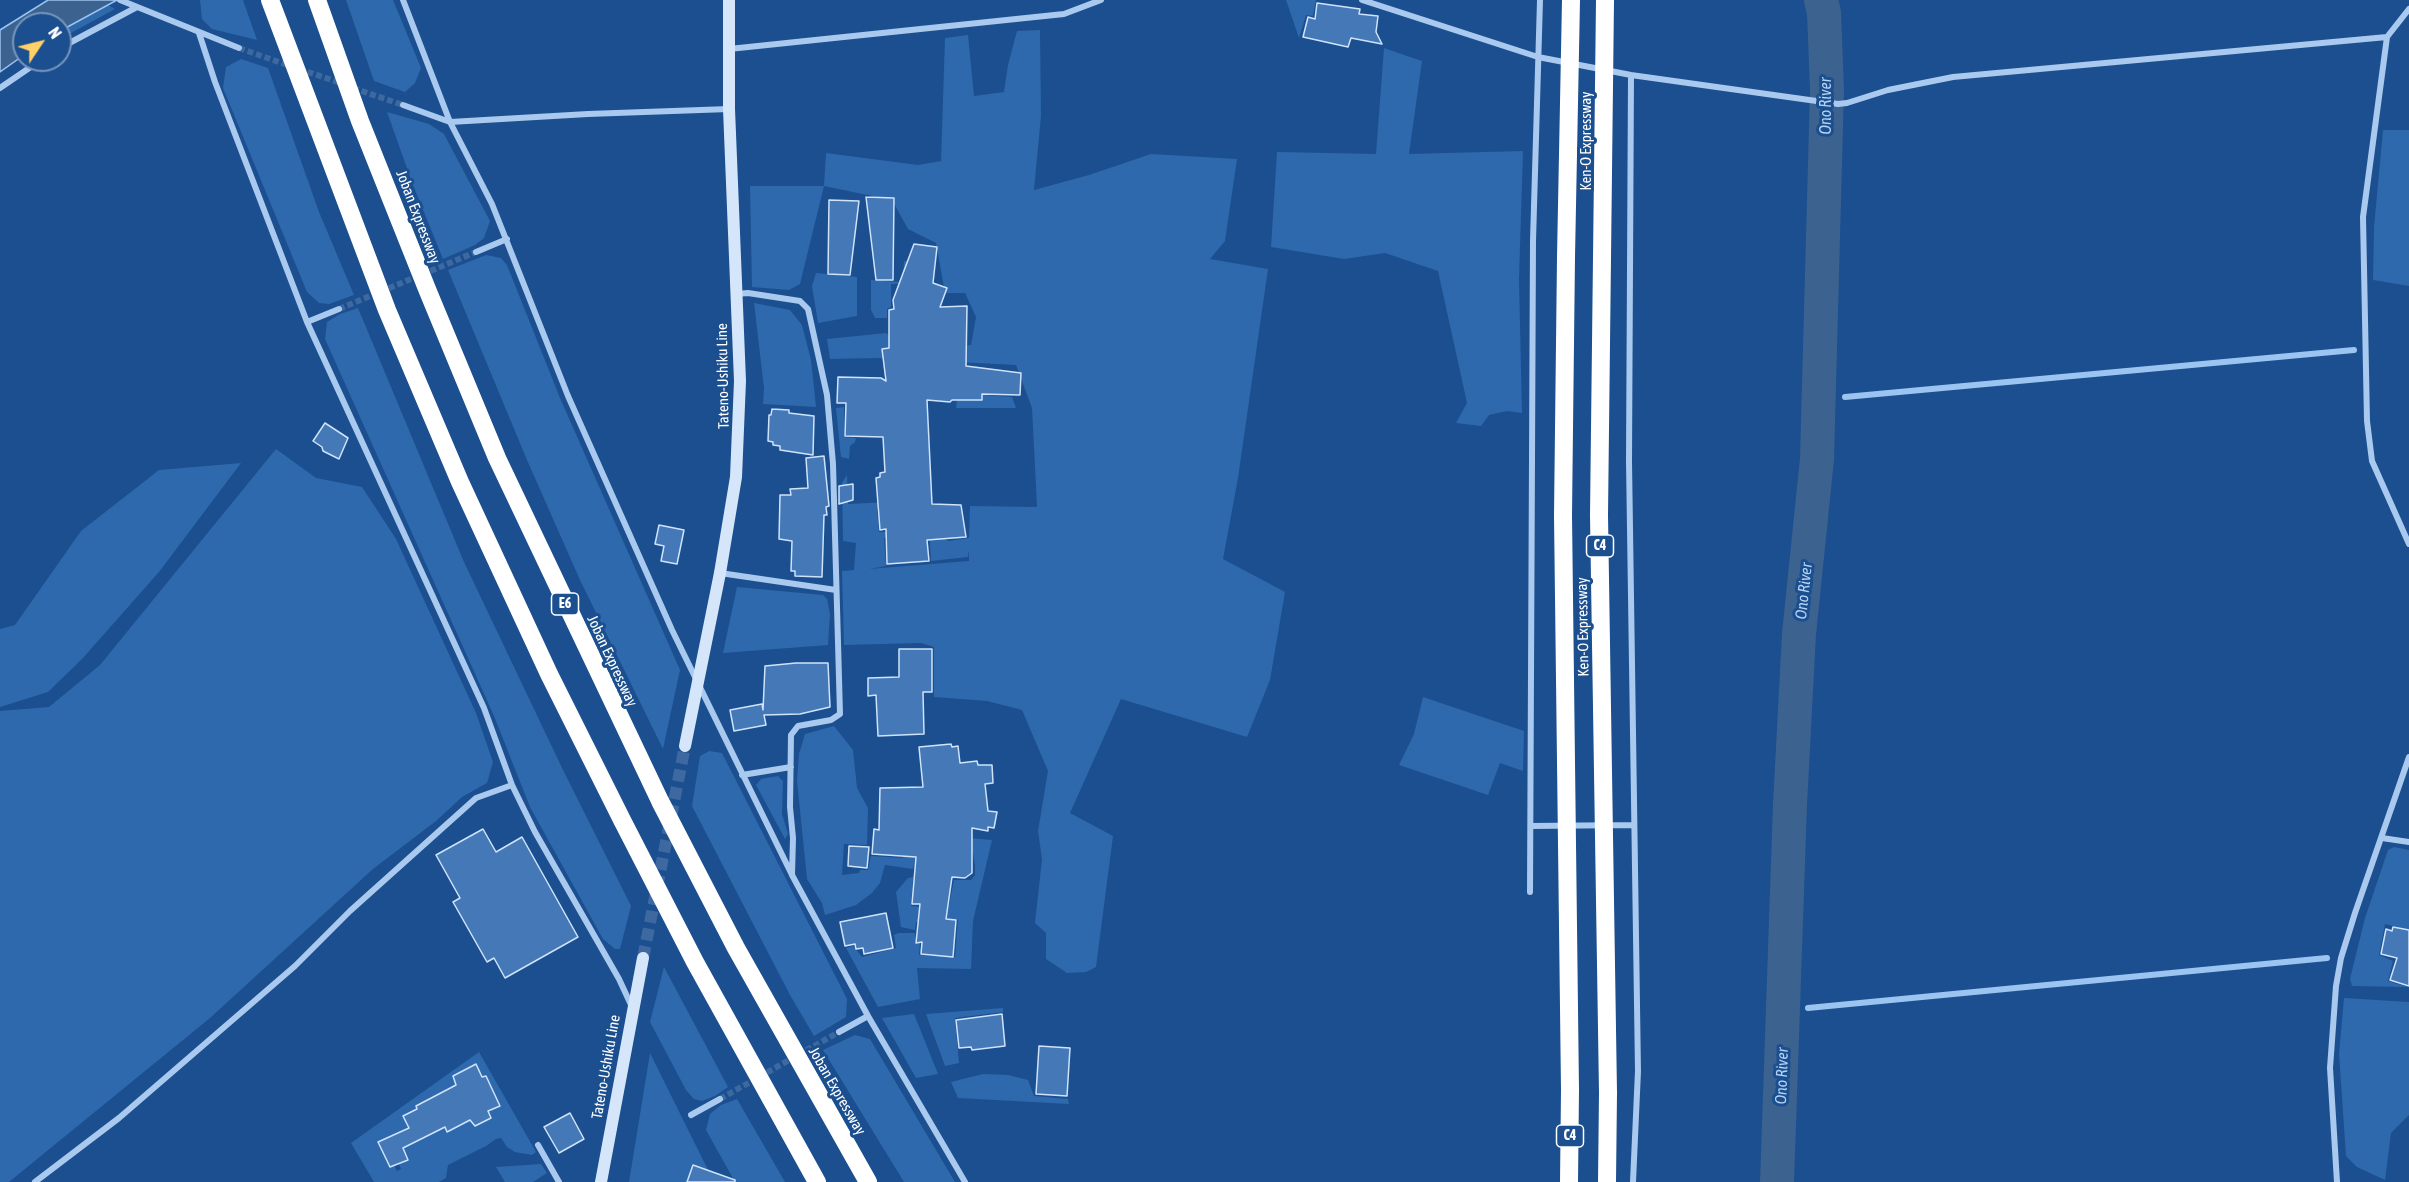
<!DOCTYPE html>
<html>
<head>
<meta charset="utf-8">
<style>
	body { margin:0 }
	#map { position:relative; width:2409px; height:1182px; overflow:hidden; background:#1b4f8f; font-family:"Asap Condensed",sans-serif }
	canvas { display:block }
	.north { position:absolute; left:12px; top:12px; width:60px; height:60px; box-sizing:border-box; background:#1b4f8f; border:2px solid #7695bc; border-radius:50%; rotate:55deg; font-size:16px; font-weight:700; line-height:24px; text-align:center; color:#fff }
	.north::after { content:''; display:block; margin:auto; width:21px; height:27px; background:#ffd166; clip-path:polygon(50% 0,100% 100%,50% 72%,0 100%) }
</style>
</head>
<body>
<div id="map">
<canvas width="2409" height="1182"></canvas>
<div class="north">N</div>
</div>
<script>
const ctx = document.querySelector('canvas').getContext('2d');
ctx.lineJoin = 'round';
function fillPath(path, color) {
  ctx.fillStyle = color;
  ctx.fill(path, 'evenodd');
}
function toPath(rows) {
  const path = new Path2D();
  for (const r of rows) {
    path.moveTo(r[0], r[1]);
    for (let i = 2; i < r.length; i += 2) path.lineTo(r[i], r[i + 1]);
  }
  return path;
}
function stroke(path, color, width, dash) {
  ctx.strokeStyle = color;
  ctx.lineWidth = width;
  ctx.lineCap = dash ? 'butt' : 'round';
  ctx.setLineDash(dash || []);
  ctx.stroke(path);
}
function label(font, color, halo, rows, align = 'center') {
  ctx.font = font + ' "Asap Condensed",sans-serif';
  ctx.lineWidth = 6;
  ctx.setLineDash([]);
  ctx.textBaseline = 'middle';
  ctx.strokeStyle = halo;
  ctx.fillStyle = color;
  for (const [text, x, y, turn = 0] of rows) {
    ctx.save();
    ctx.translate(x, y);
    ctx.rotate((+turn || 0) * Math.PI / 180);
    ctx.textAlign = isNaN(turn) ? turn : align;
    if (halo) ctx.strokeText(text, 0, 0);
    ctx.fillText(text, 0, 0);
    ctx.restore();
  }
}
const green = toPath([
	[243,0,257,40,212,29,202,19,200,0],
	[346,0,393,0,421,68,415,83,405,92,374,81],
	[1286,0,1316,0,1313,16,1306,15,1299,38],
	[108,5,115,9,60,39,60,31],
	[1040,30,1041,116,1034,190,1089,175,1151,154,1237,159,1225,241,1210,259,1268,269,1238,478,1223,559,1285,592,1270,680,1247,737,1121,699,1070,813,1113,836,1096,967,1086,972,1067,973,1046,959,1046,933,1035,923,1042,859,1038,831,1048,771,1022,710,987,701,934,697,934,647,921,643,844,645,842,571,854,570,856,543,843,541,842,483,847,475,848,504,932,500,877,508,879,532,889,532,890,537,884,538,886,566,869,569,969,561,969,550,968,557,931,561,929,526,948,541,969,538,970,506,1037,507,1032,408,1016,365,876,358,830,359,827,339,886,333,894,339,938,347,971,345,976,317,965,293,945,293,936,243,908,229,892,200,824,186,800,284,789,290,752,287,750,186,824,186,826,153,918,165,941,161,945,38,968,35,974,96,1004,92,1008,65,1017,31],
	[1384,48,1422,61,1409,154,1523,151,1519,279,1522,413,1507,411,1489,415,1481,426,1456,423,1467,403,1438,271,1385,253,1344,259,1271,247,1277,152,1376,154],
	[241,59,268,68,319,212,354,295,329,304,319,303,307,292,223,88,226,67],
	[387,112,429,124,444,134,490,221,484,238,475,245,443,259,413,185],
	[2383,130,2409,130,2409,286,2373,280,2374,227],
	[486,255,501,258,507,265,560,398,680,670,663,749,580,580,527,460,448,270],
	[904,261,933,265,917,283,891,284,891,307,887,309,887,318,875,318,871,310,871,280,899,282,903,277],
	[816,273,857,277,857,316,818,323,812,286],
	[754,303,790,310,802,325,811,360,816,407,763,404,764,388],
	[358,308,464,562,563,770,631,906,620,949,615,949,603,939,530,807,494,716,325,339,327,322,340,314],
	[958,393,1012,397,1016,408,956,408],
	[844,407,844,437,856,438,855,442,850,446,849,459,841,457,836,408],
	[276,449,316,478,362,487,396,539,476,713,493,762,487,783,462,797,436,821,373,869,210,1018,9,1182,0,1182,0,711,49,707,100,665],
	[241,463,159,572,82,659,48,692,0,707,0,629,15,625,81,531,159,470],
	[737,587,823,595,827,599,830,614,828,645,723,653],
	[1423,697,1524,731,1523,771,1500,763,1488,795,1399,765,1414,734],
	[834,726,853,750,857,788,868,808,867,845,844,844,842,875,859,873,860,870,868,870,871,856,903,858,905,831,918,845,913,869,885,865,880,883,872,893,856,905,825,915,822,903,807,879,797,781,799,754,805,734],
	[709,751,722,753,847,999,846,1017,814,1036,790,995,692,806,700,756],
	[778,776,783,781,782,814,788,834,785,839,756,785,761,779],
	[947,836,992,840,973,921,971,969,917,968,920,999,878,1007,846,948,853,946,862,957,896,948,894,935,898,933,915,933,916,942,920,943,919,955,955,957,958,920,922,916,921,922,916,922,915,930,901,927,896,892,908,878,913,877,911,906,933,908,933,913,947,915,954,880,971,880,975,875,975,866,973,853,945,849],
	[2394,847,2409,850,2409,930,2385,924,2379,955,2393,961,2388,981,2408,987,2352,986,2350,979,2365,918,2388,850],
	[664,967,728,1087,715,1096,702,1101,694,1099,686,1090,650,1022],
	[2344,998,2409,1002,2409,1115,2391,1133,2385,1180,2357,1167,2346,1156,2339,1054],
	[1003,1008,1003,1012,955,1018,959,1063,945,1066,926,1014],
	[914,1014,938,1074,916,1078,882,1018],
	[855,1035,870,1039,955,1182,904,1182,823,1050],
	[479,1052,536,1152,532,1155,515,1152,507,1147,501,1138,496,1139,486,1146,448,1165,446,1178,439,1182,374,1182,351,1143],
	[476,1064,482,1077,486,1077,500,1106,488,1111,491,1118,475,1126,470,1120,417,1109,416,1106,456,1085,453,1076],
	[396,1134,408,1160,399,1164,401,1169,397,1171,394,1165,390,1167,378,1142],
	[650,1053,714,1182,629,1182],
	[983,1074,1008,1075,1028,1080,1034,1096,1068,1099,1069,1104,958,1098,951,1082],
	[737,1099,785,1182,735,1182,706,1130,710,1114,721,1105],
	[541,1164,547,1173,533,1182,505,1182,496,1167]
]);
const water = toPath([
	[48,0,117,0,60,31,60,24,24,24,24,55,0,72,0,30,48,0]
]);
const stream = toPath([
	[1845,397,2354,350],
	[1808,1008,2327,958],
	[1783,1012,1787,1011]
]);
const river = toPath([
	[1777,1182,1790,804,1799,634,1817,459,1827,89,1824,13,1821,0]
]);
const building = toPath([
	[1317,3,1360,9,1359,14,1378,16,1376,32,1382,44,1351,38,1348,47,1303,37,1308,17,1315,19,1317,3],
	[866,197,894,198,893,280,876,280,866,197],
	[829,200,859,201,850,275,828,274,829,200],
	[914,244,937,247,933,283,947,288,940,307,967,306,966,366,1021,373,1020,395,982,394,982,400,952,400,950,402,927,400,932,504,961,505,966,537,927,540,929,561,887,564,886,529,880,530,876,478,880,477,880,473,885,472,883,437,845,436,846,403,837,403,838,377,881,378,886,381,882,349,889,348,889,310,894,309,893,300,914,244],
	[772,409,789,410,789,413,814,416,813,455,780,450,780,446,773,445,773,442,768,441,769,415,771,415,772,409],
	[325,423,348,438,339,459,323,451,322,447,313,441,325,423],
	[824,456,829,506,826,507,827,515,824,515,822,577,795,576,795,571,791,571,792,541,779,539,780,495,791,495,790,489,808,488,806,458,824,456],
	[853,484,853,500,839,504,839,486,853,484],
	[659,525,684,530,677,564,661,561,664,546,655,544,659,525],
	[899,649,932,649,932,692,923,692,924,734,878,736,876,695,868,696,868,678,899,677,899,649],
	[796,663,828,663,830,707,800,714,764,715,766,725,734,731,730,710,762,704,763,710,765,666,796,663],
	[951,744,952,747,958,746,960,763,977,761,978,765,992,765,993,783,985,784,988,811,997,812,994,828,988,827,988,831,972,828,972,873,965,878,952,877,946,919,956,920,953,957,921,954,922,942,916,943,920,904,912,904,916,857,872,854,874,829,879,830,880,788,923,787,919,747,951,744],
	[483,829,496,852,522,837,578,937,505,978,494,958,487,962,453,902,460,898,436,855,483,829],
	[849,846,869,847,867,868,848,866,849,846],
	[886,913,893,948,864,954,863,948,856,949,855,944,845,946,840,922,886,913],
	[2393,927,2409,930,2409,986,2390,980,2397,958,2381,954,2386,929,2392,931,2393,927],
	[1002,1014,1005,1046,972,1050,971,1047,959,1048,956,1020,1002,1014],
	[1039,1046,1070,1048,1067,1096,1036,1094,1039,1046],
	[476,1064,482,1077,486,1076,500,1106,488,1111,491,1118,475,1126,470,1120,447,1132,445,1127,403,1148,408,1160,390,1167,378,1142,409,1128,403,1116,417,1109,416,1106,456,1085,453,1076,476,1064],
	[570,1113,584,1139,559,1153,544,1127,570,1113],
	[693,1165,735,1180,735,1182,687,1182,693,1165]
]);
const minorTunnel = toPath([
	[239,48,290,66],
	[299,69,344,84],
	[353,88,403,105],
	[339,309,476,252],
	[720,1099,839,1032]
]);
const secondaryTunnel = toPath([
	[643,958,685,746]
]);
const minor = toPath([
	[120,0,239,48],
	[403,0,450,122,492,204,568,396,672,630,792,875,868,1016,965,1182],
	[1362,0,1538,57,1631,75,1838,104,1847,103,1888,90,1953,77,2387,37],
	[2409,9,2387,37,2363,217,2367,421,2372,461,2409,544],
	[199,33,215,82,307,322,484,708,512,785,535,832,619,979,632,1007],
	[60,48,137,7],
	[729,49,1064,14,1101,0],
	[1631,75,1629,461,1638,1071,1633,1182],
	[0,88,41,60],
	[403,105,450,122,588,114,729,109],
	[476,252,507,239],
	[736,294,748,293,800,301,808,309,827,395,833,464,840,714,831,720,798,726,791,735,790,807,793,838,792,875],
	[307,322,339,309],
	[720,573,836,590],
	[742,775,791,767],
	[1531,826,1633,825],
	[2382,838,2409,842],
	[1530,892,1533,241,1540,0],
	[839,1032,868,1016],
	[691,1115,720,1099],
	[538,1145,559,1182],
	[35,1182,119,1118,295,966,350,911,476,798,512,785],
	[2337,1182,2330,1068,2336,986,2341,958,2355,913,2409,757]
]);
const secondary = toPath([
	[685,746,720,573,736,477,740,381,729,109,729,0],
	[601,1182,643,958]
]);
const motorway = toPath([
	[270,0,387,310,460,482,549,674,622,820,695,962,817,1182],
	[317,0,360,121,427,289,497,458,660,801,736,948,868,1182],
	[1569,1182,1570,1090],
	[1607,1182,1608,1093]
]);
const motorwayBridge = toPath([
	[1605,0,1599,515,1608,1093],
	[1570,1090,1563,515,1566,257,1571,0]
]);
const shields = [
	[1600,546,27],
	[565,604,27],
	[1570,1136,27]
];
const shieldNames = [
	["C4",1600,546],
	["E6",565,604],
	["C4",1570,1136]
];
const streetNames = [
	["Ken-O Expressway",1586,141,-90],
	["Joban Expressway",418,217,69],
	["Tateno-Ushiku Line",723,376,-91],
	["Ken-O Expressway",1583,627,-91],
	["Joban Expressway",612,661,65],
	["Tateno-Ushiku Line",606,1067,-80],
	["Joban Expressway",837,1091,60]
];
const waterNames = [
	["Ono River",1826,106,-90],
	["Ono River",1804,591,-84],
	["Ono River",1782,1076,-88]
];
fillPath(green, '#2e69ad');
fillPath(water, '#3c6290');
stroke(water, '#9cc4f0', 1.5);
stroke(stream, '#9cc4f0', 6);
stroke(river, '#3c6290', 34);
fillPath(building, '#4478b7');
stroke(building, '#cfe3fa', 1.5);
stroke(minorTunnel, '#3d69a0', 6, [6, 3]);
stroke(secondaryTunnel, '#3d69a0', 12, [12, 6]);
stroke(minor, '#a9c9ee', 6);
stroke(secondary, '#d6e6fa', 12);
stroke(motorway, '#fff', 18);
stroke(motorwayBridge, '#fff', 18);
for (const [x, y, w] of shields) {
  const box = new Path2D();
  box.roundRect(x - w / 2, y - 11, w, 22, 4.5);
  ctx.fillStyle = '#1b4f8f';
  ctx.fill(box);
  stroke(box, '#fff', 1.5);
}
label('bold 14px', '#fff', null, shieldNames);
label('15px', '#fff', '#1b4f8f', streetNames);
label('italic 16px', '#b5d3f5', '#1b4f8f', waterNames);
</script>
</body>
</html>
